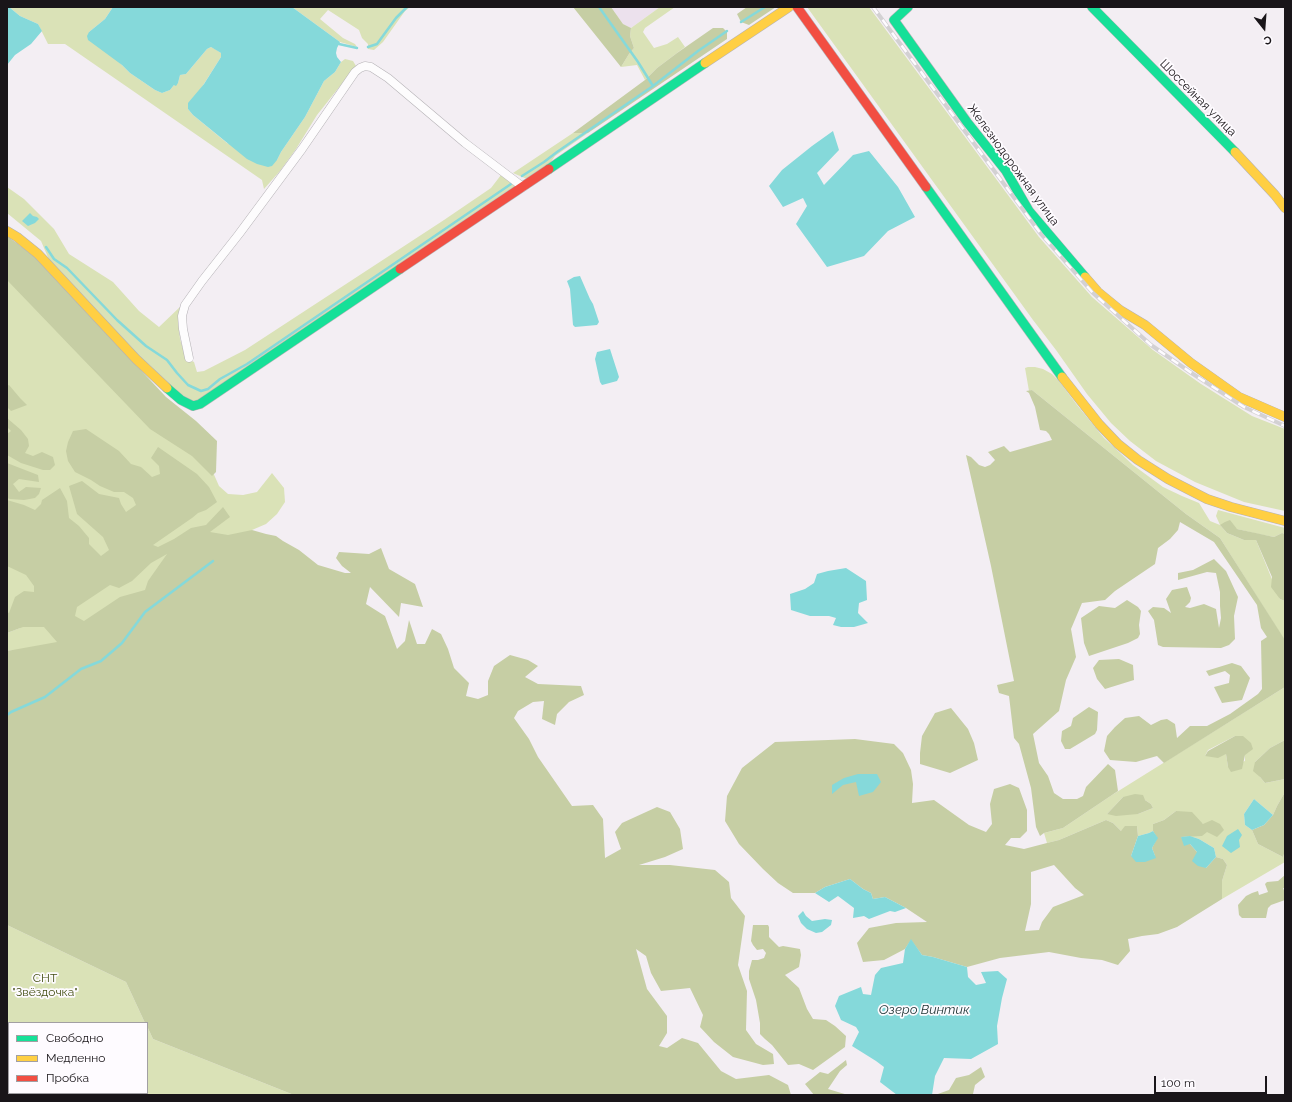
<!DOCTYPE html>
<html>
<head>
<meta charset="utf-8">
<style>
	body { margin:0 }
	#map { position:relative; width:1292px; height:1102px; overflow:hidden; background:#f3eef3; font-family:Raleway,sans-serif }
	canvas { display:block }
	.frame { position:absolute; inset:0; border:8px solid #191519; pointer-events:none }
	.legend { position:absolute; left:8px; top:1022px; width:140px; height:72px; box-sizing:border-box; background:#fefbff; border:1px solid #a29fa3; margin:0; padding:5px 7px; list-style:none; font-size:12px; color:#191519 }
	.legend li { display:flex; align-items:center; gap:8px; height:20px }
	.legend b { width:20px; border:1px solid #a29fa3 }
	.north { position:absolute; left:1244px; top:8px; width:40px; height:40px; -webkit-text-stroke:3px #fefbff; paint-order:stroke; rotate:163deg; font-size:11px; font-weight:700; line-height:16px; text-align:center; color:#191519 }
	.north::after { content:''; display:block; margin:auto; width:14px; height:18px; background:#191519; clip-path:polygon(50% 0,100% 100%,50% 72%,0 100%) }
	.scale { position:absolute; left:1154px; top:1076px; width:113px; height:18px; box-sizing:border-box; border:2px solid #191519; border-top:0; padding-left:5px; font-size:12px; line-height:14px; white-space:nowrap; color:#191519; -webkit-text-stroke:3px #fefbff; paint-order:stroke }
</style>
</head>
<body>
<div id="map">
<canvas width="1292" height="1102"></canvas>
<div class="frame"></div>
<ul class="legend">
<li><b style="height:5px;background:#16e098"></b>Свободно</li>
<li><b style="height:5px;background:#ffcf43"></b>Медленно</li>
<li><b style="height:5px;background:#f24e42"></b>Пробка</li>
</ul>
<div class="north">С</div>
<div class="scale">100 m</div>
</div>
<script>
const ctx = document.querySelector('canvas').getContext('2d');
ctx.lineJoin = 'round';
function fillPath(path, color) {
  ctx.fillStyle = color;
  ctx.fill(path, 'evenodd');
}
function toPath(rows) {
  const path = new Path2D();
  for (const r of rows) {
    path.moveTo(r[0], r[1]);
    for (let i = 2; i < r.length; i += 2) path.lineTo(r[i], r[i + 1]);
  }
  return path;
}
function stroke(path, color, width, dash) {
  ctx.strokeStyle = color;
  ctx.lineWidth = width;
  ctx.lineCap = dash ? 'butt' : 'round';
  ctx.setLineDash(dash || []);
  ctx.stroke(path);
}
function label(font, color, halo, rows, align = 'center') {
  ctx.font = font + ' Raleway,sans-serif';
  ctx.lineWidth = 3.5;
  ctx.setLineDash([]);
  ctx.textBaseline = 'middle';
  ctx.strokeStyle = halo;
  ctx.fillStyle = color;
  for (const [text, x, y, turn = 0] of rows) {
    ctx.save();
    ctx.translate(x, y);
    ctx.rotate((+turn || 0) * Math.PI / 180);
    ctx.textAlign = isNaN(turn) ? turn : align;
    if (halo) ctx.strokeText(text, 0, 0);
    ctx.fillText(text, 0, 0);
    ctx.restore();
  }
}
const built = toPath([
	[611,7,660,7,631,28,623,24]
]);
const green = toPath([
	[9,7,113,7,105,19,89,32,130,73,155,90,162,93,170,90,174,85,178,83,180,75,186,74,207,49,211,47,215,49,221,53,221,57,188,109,193,115,227,143,277,160,281,152,305,117,324,81,335,72,341,62,345,59,353,61,356,66,317,115,296,149,280,171,264,189,262,180,65,44,48,44,38,24,20,16],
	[292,7,410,7,405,11,383,42,374,50,368,49,368,44,362,38,359,30,328,10,320,19,343,38,355,44,357,47,340,42],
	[660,7,675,7,645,28,643,32,654,48,667,44,678,37,685,47,657,68,645,80,637,65,621,67,629,54,634,48,630,36,631,28],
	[807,7,869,7,1039,237,1092,297,1153,350,1201,384,1252,416,1285,429,1285,511,1244,502,1195,482,1156,461,1130,441,1111,423,1087,394,1056,350,1033,320],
	[573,133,588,133,555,156,550,163,527,179,513,173],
	[501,175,515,186,195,402,169,388,50,262,41,241,7,213,7,187,24,199,54,229,69,254,113,282,139,311,159,327,181,306,178,317,180,339,186,358,194,362,197,372,204,371,245,350,444,220,491,188],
	[7,265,212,470,219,486,228,494,243,495,257,492,272,473,284,488,285,502,277,514,266,524,252,530,50,653,18,650,7,651,7,633,20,628,7,617],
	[1028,367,1035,367,1043,369,1052,374,1059,381,1077,405,1104,438,1133,465,1163,487,1182,496,1199,503,1210,521,1220,525,1216,516,1218,510,1285,528,1285,534,1282,533,1274,537,1258,534,1220,525,1227,533,1244,540,1256,540,1280,599,1285,601,1285,641,1220,538,1186,514,1032,390,1029,391,1025,368],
	[1285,687,1285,740,1270,748,1255,762,1260,777,1265,783,1285,779,1285,792,1277,806,1273,815,1254,799,1244,814,1245,825,1252,830,1258,844,1283,857,1285,851,1285,862,1222,899,1222,881,1227,865,1223,859,1216,857,1214,848,1199,839,1190,836,1202,836,1203,824,1176,811,1164,820,1153,824,1153,831,1149,833,1138,836,1137,826,1121,831,1113,823,1106,820,1059,840,1047,843,1044,833,1063,828,1112,795],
	[1235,736,1245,755,1245,761,1228,767,1226,754,1205,756,1208,750],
	[1123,797,1145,800,1151,804,1153,808,1138,814,1107,814],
	[7,925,126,982,145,1023,9,1023,9,1093,147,1093,147,1026,153,1039,294,1095,7,1095]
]);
const forest = toPath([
	[573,7,611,7,623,24,631,28,630,36,634,48,629,54,621,67],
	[747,7,776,7,749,25,741,22,737,14],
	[713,28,723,28,727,32,727,39,588,133,573,133,645,80,657,68,677,53],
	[7,236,34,256,166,397,196,421,217,441,216,472,212,476,192,456,150,429,7,280],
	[9,385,20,398,27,405,11,411,7,407,7,386],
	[1032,390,1186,514,1220,538,1285,640,1285,687,1164,763,1157,756,1136,762,1110,760,1104,751,1107,736,1115,727,1125,718,1139,716,1151,725,1161,720,1167,719,1175,724,1177,738,1190,726,1207,726,1230,714,1258,694,1262,689,1261,641,1267,637,1261,628,1257,605,1214,542,1180,522,1178,530,1170,539,1158,548,1155,564,1115,591,1105,600,1082,603,1071,629,1076,657,1066,680,1059,711,1033,734,1039,763,1048,776,1054,793,1063,799,1077,799,1083,796,1086,787,1108,764,1115,770,1118,791,1063,828,1044,833,1040,836,1036,827,1031,788,1019,744,1014,738,1009,696,999,693,997,685,1014,681,991,566,966,455,971,457,979,465,985,467,990,465,995,460,988,452,1004,446,1010,452,1052,440,1049,434,1046,431,1040,430,1035,407,1029,393,1026,391],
	[7,418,21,430,28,439,29,446,25,453,33,456,42,452,53,457,55,465,50,470,43,470,21,463,7,455,7,434,11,431,7,427],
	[86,429,119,451,131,464,141,467,152,477,160,474,159,466,151,458,158,447,197,474,209,487,217,502,206,510,198,513,192,518,153,545,158,547,174,539,191,528,206,525,223,507,230,517,210,532,228,535,252,530,266,534,276,536,283,541,299,550,318,565,345,573,351,573,342,566,336,558,339,552,369,554,381,548,389,569,415,584,423,607,401,603,399,617,370,587,366,604,385,616,397,649,405,641,409,620,417,644,425,644,432,629,441,634,448,649,454,668,469,683,466,696,478,699,488,695,488,681,494,666,510,655,528,660,538,666,525,677,538,684,581,686,584,695,569,702,557,714,555,725,542,719,544,701,533,702,518,711,514,718,529,739,538,757,572,806,593,805,603,819,605,858,621,849,615,832,622,823,657,807,670,812,680,829,683,849,665,857,639,865,670,865,715,870,729,882,731,898,745,916,738,965,747,991,746,1030,756,1044,773,1054,774,1064,763,1065,733,1057,714,1042,700,1027,703,1015,690,988,661,991,651,973,646,956,636,949,647,989,667,1016,667,1033,659,1046,667,1048,682,1038,698,1043,721,1071,736,1079,769,1075,788,1085,791,1095,294,1095,153,1039,147,1026,147,1023,145,1023,126,982,7,925,7,651,57,642,44,627,23,627,7,633,7,612,9,613,15,597,24,591,34,592,34,586,26,575,7,566,7,500,24,505,35,510,41,504,42,500,60,488,67,501,69,518,79,526,89,538,89,544,101,556,109,550,103,537,77,514,69,486,82,481,99,494,119,498,121,504,126,512,136,505,133,498,124,492,114,492,100,486,91,480,75,472,68,461,66,451,68,442,73,431],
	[167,554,148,581,145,590,120,597,84,621,75,616,77,607,110,585,119,588,132,581,151,563],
	[7,463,38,475,39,482,19,479,13,484,19,492,26,487,41,488,39,494,35,498,24,500,10,499,7,498],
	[1230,520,1237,529,1274,537,1282,533,1285,534,1285,601,1280,599,1271,587,1272,577,1256,540,1244,540,1227,533,1220,525,1225,522],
	[1214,559,1226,571,1238,597,1234,616,1235,639,1229,645,1221,648,1163,647,1158,645,1154,620,1148,611,1153,607,1164,608,1171,613,1166,599,1172,590,1187,587,1191,598,1190,602,1185,607,1190,608,1204,604,1216,609,1219,628,1221,618,1220,606,1220,592,1216,573,1207,572,1178,580,1178,573,1193,570],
	[1127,600,1138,607,1141,611,1139,625,1140,634,1138,638,1128,643,1089,656,1084,643,1081,618,1099,606,1115,608],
	[1119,659,1133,665,1134,680,1105,689,1097,679,1093,668,1099,660],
	[1232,663,1241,666,1250,678,1242,700,1222,703,1214,687,1229,683,1230,675,1225,671,1209,676,1206,671],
	[1089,707,1098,712,1097,730,1095,734,1070,749,1065,749,1061,741,1062,731,1071,726,1073,718],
	[951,708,968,729,974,743,978,760,950,773,920,764,920,753,922,736,935,713],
	[1235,736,1243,736,1251,743,1253,749,1245,755,1242,769,1231,772,1228,767,1226,754,1218,758,1205,756,1208,751],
	[855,739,894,744,903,753,911,770,913,784,912,803,934,800,969,825,986,832,992,824,990,804,994,789,1010,784,1019,788,1027,810,1027,831,1020,838,1011,838,1005,845,1024,849,1047,843,1059,840,1106,820,1113,823,1121,831,1125,826,1137,826,1138,836,1131,856,1155,856,1152,848,1157,838,1153,831,1153,824,1164,820,1176,811,1192,812,1203,824,1212,820,1220,824,1224,830,1217,837,1207,832,1202,836,1181,837,1190,844,1197,852,1206,868,1216,857,1223,859,1227,865,1222,881,1222,899,1177,927,1158,934,1142,936,1128,939,1130,951,1118,965,1102,960,1081,958,1049,952,1000,958,967,967,933,957,922,955,911,940,905,949,884,960,863,962,857,943,869,928,896,923,927,922,906,908,885,897,873,899,871,893,863,889,850,879,825,887,815,893,793,893,778,883,763,869,739,844,725,821,727,796,742,768,775,742],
	[1054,865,1075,888,1084,895,1053,907,1042,922,1039,930,1025,931,1031,904,1031,872],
	[1285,740,1285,779,1265,783,1260,777,1253,771,1255,762,1270,748],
	[1285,792,1285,851,1283,857,1258,844,1252,830,1264,825,1273,815,1277,806],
	[1135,794,1143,795,1145,800,1151,804,1153,808,1138,814,1116,816,1107,814,1123,797],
	[1285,875,1285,888,1283,888,1285,893,1285,900,1271,905,1268,908,1266,918,1242,918,1239,915,1238,905,1246,896,1252,893,1258,891,1259,895,1268,892,1265,884,1267,882,1278,881],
	[753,925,768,925,769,927,769,937,779,947,783,946,800,949,801,955,799,967,785,975,799,988,807,1009,813,1019,826,1020,835,1026,846,1036,845,1047,813,1070,799,1064,788,1065,772,1045,765,1039,760,1034,760,1023,756,1000,749,979,749,971,752,960,758,960,764,958,766,953,763,949,757,950,753,945,751,941],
	[846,1060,847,1065,840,1071,828,1089,848,1095,814,1095,805,1084,820,1072,828,1074],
	[981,1067,985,1077,975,1085,973,1094,974,1095,935,1095,949,1090,956,1078,969,1075]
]);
const water = toPath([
	[7,7,9,7,20,16,38,24,42,31,31,44,15,55,7,65],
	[113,7,292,7,340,42,337,48,336,53,337,57,341,62,335,72,324,81,305,117,281,152,277,160,272,166,268,167,257,164,247,159,193,115,188,109,188,103,204,84,221,57,221,53,211,47,207,49,186,74,180,75,178,83,176,86,174,85,170,90,162,93,155,90,130,73,122,65,88,40,87,36,89,32,105,19],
	[833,131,839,150,817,173,824,185,853,155,869,151,898,187,915,217,888,231,864,256,827,267,796,224,807,206,803,198,783,207,769,186,782,170,812,146],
	[30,213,33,216,37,217,39,219,35,223,28,226,22,221],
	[580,276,590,299,593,304,599,322,597,325,575,327,573,325,570,289,567,281,574,277],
	[610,349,619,377,617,381,602,385,600,382,595,359,597,352],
	[846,568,866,581,867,600,859,603,858,613,868,623,854,627,841,627,833,625,836,618,829,616,810,616,791,610,790,594,805,589,814,583,817,574,828,571],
	[858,774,877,774,881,782,873,792,859,796,856,782,843,785,832,794,832,785,844,778],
	[1254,799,1273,815,1264,825,1252,830,1245,825,1244,814],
	[1238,829,1242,835,1239,840,1240,847,1231,853,1222,846,1227,836],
	[1153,831,1158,838,1152,848,1156,858,1145,862,1136,862,1131,856,1138,836,1149,833],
	[1190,836,1199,839,1214,848,1216,857,1206,868,1198,866,1192,861,1197,852,1190,844,1184,846,1181,837],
	[850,879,863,889,871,893,873,899,885,897,906,908,895,912,890,911,869,919,864,916,853,918,854,908,838,896,829,902,815,893,825,887],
	[803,911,806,916,812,921,825,919,832,920,831,925,822,932,816,933,807,929,801,923,798,916],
	[911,939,922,955,933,957,967,967,968,977,976,985,986,983,981,972,998,971,1007,979,1002,998,997,1026,998,1044,971,1059,944,1058,935,1076,932,1095,897,1095,880,1082,884,1067,876,1061,852,1046,859,1032,856,1027,841,1020,835,1006,839,996,861,987,863,994,871,995,875,975,881,968,903,963,905,949]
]);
const stream = toPath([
	[599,7,638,62,653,86],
	[741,22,765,7],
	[339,44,357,48],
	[368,47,377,44,396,18,407,7],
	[522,176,544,162,557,152,653,86,698,51,727,31],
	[46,247,54,259,67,268,117,320,146,346,167,360,177,373,188,385,201,391,208,389,220,379,247,364,511,184],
	[7,715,11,712,45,697,81,669,101,661,122,643,145,612,213,561]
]);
const street = toPath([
	[189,358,183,329,182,316,185,305,202,281,239,234,302,149,355,72,360,68,365,66,371,67,388,78,465,143,523,187],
	[7,1043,9,1044],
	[96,1093,100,1095]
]);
const fast = toPath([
	[908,7,894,20,967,122,1006,171,1029,211,1085,277],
	[1092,7,1235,152],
	[549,169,705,63],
	[926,187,1062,377],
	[167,388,181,400,193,406,200,404,400,269]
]);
const slow = toPath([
	[705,63,789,7],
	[1235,152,1275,195,1285,208],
	[7,231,17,237,38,254,136,359,167,388],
	[1085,277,1098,292,1120,310,1145,325,1191,363,1239,397,1285,417],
	[1062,377,1099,424,1118,444,1138,460,1168,479,1207,499,1231,507,1285,521]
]);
const jam = toPath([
	[797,7,926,187],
	[400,269,549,169]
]);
const rail = toPath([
	[873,7,1041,234,1093,293,1151,345,1193,374,1244,407,1285,426]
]);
const streetNames = [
	["Шоссейная улица",1198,98,45],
	["Железнодорожная улица",1013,165,54]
];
const parkNames = [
	["СНТ",45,978],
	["\"Звёздочка\"",45,992]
];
const waterNames = [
	["Озеро Винтик",924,1010]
];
fillPath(built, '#ece1ed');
fillPath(green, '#dae2b7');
fillPath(forest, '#c6cea4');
fillPath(water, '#85d9da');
stroke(stream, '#85d9da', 2.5);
stroke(street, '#b5b2b6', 9);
stroke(fast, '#b5b2b6', 10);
stroke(slow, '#b5b2b6', 10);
stroke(jam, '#b5b2b6', 10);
stroke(street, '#fdfcfd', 8);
stroke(fast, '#16e098', 9);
stroke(slow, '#ffcf43', 9);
stroke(jam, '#f24e42', 9);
stroke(rail, '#d3d1d3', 4);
stroke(rail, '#fefbff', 2.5, [8]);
label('12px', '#191519', '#fefbff', streetNames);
label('12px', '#455015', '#fefbff', parkNames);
label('italic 13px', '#1b3030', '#fefbff', waterNames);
</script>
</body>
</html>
